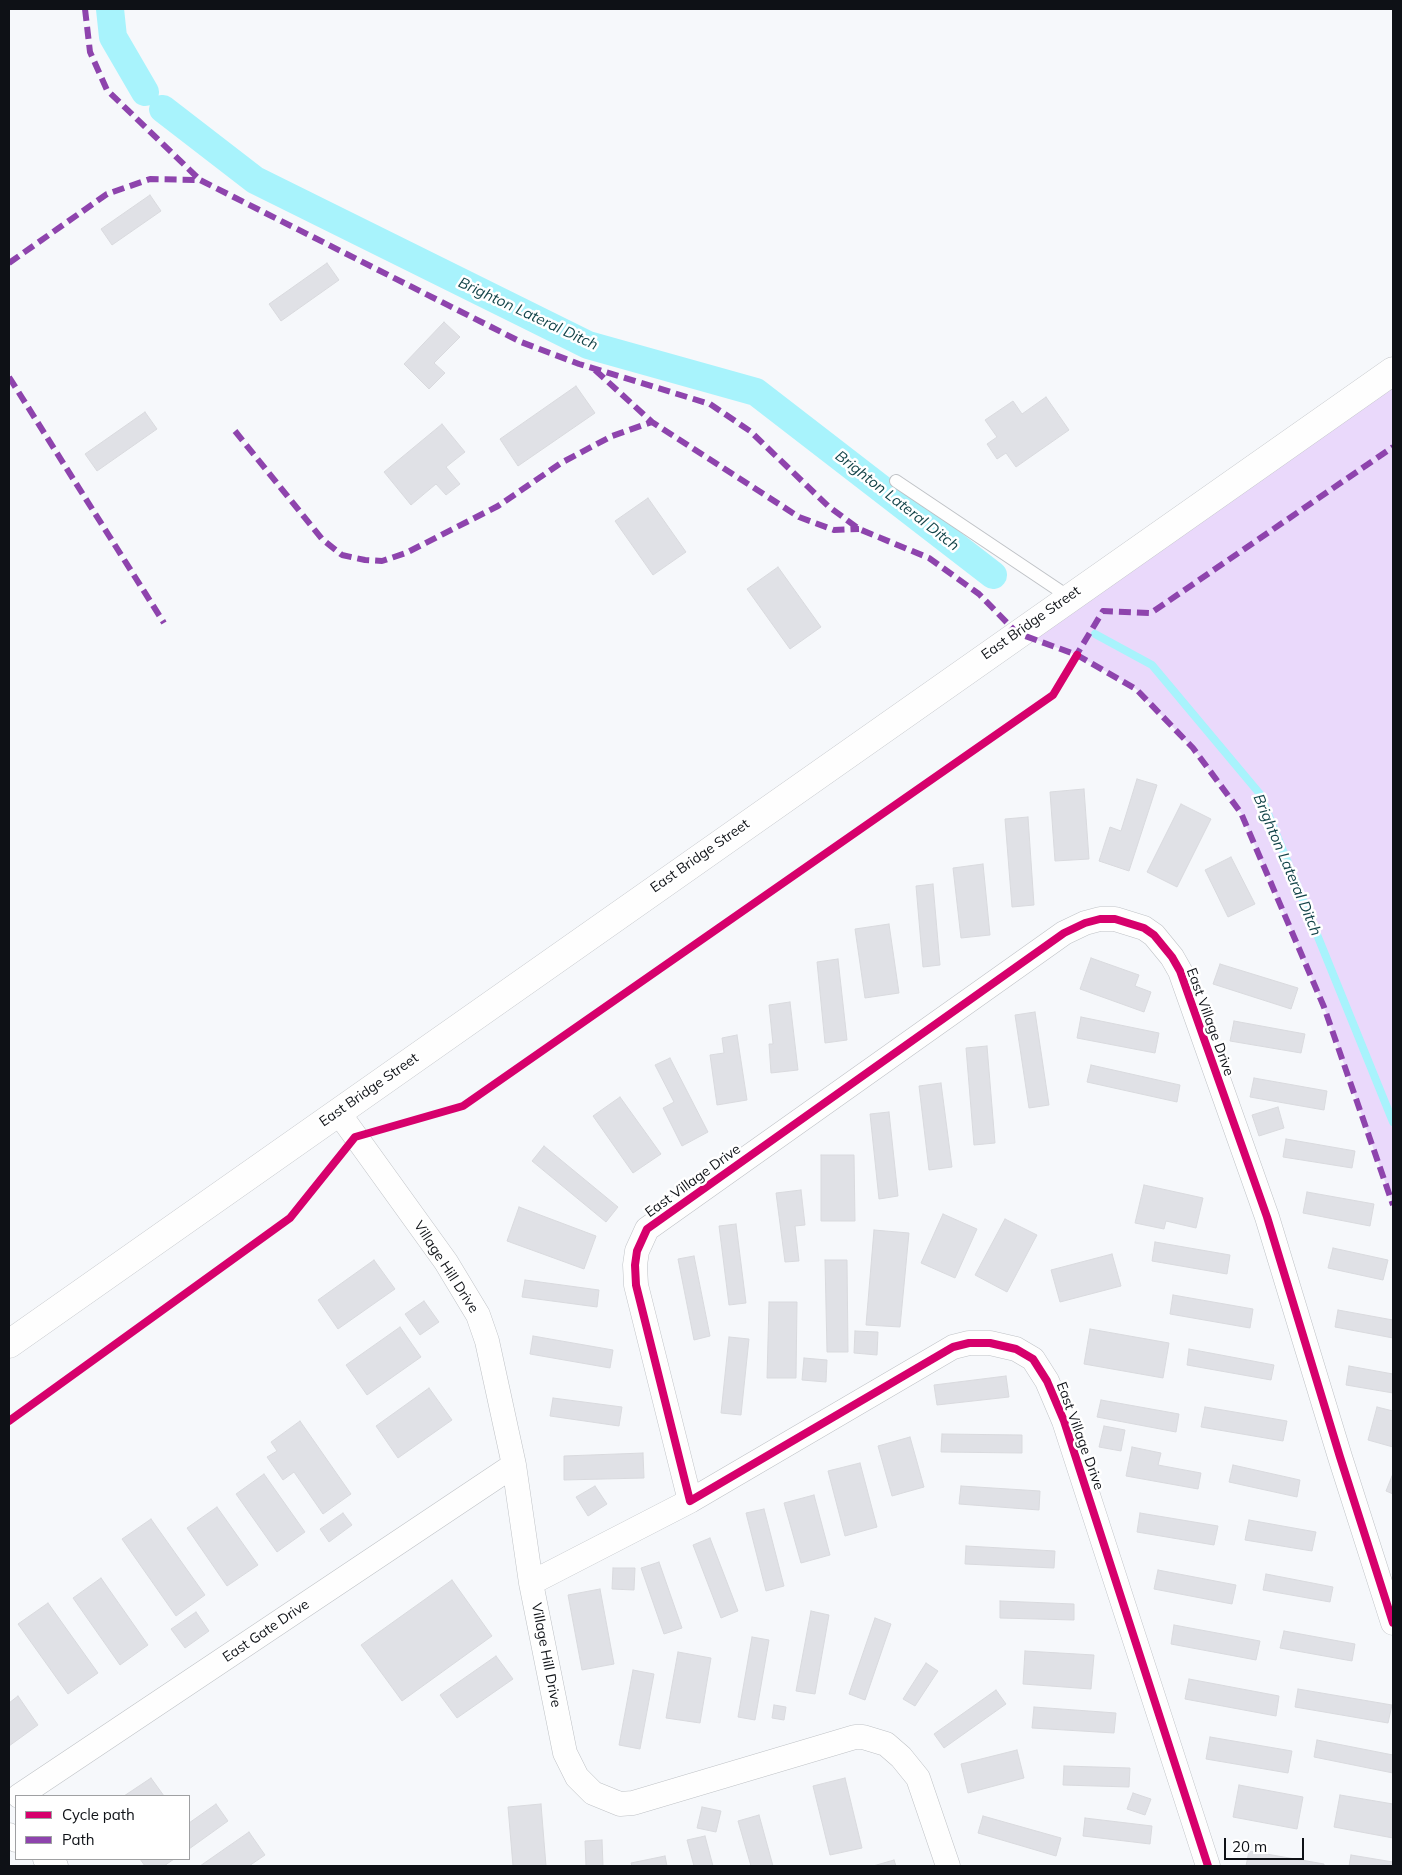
<!DOCTYPE html>
<html>
<head>
<meta charset="utf-8">
<style>
	body { margin:0 }
	#map { position:relative; width:1402px; height:1875px; overflow:hidden; background:#f6f8fb; font-family:Mulish,sans-serif }
	canvas { display:block }
	.frame { position:absolute; inset:0; border:10px solid #0e1116; pointer-events:none }
	.legend { position:absolute; left:15px; top:1795px; width:175px; height:65px; box-sizing:border-box; background:#fff; border:1px solid #9fa0a2; margin:0; padding:6px 9px; list-style:none; font-size:15px; color:#0e1116 }
	.legend li { display:flex; align-items:center; gap:10px; height:25px }
	.legend b { width:25px; border:1px solid #9fa0a2 }
	.scale { position:absolute; left:1224px; top:1838px; width:80px; height:22px; box-sizing:border-box; border:2px solid #0e1116; border-top:0; padding-left:6px; font-size:15px; line-height:18px; white-space:nowrap; color:#0e1116; -webkit-text-stroke:4px #fff; paint-order:stroke }
</style>
</head>
<body>
<div id="map">
<canvas width="1402" height="1875"></canvas>
<div class="frame"></div>
<ul class="legend">
<li><b style="height:6px;background:#d6006c"></b>Cycle path</li>
<li><b style="height:6px;background:#8e44ad"></b>Path</li>
</ul>
<div class="scale">20 m</div>
</div>
<script>
const ctx = document.querySelector('canvas').getContext('2d');
ctx.lineJoin = 'round';
function fillPath(path, color) {
  ctx.fillStyle = color;
  ctx.fill(path, 'evenodd');
}
function toPath(rows) {
  const path = new Path2D();
  for (const r of rows) {
    path.moveTo(r[0], r[1]);
    for (let i = 2; i < r.length; i += 2) path.lineTo(r[i], r[i + 1]);
  }
  return path;
}
function stroke(path, color, width, dash) {
  ctx.strokeStyle = color;
  ctx.lineWidth = width;
  ctx.lineCap = dash ? 'butt' : 'round';
  ctx.setLineDash(dash || []);
  ctx.stroke(path);
}
function label(font, color, halo, rows, align = 'center') {
  ctx.font = font + ' Mulish,sans-serif';
  ctx.lineWidth = 5;
  ctx.setLineDash([]);
  ctx.textBaseline = 'middle';
  ctx.strokeStyle = halo;
  ctx.fillStyle = color;
  for (const [text, x, y, turn = 0] of rows) {
    ctx.save();
    ctx.translate(x, y);
    ctx.rotate((+turn || 0) * Math.PI / 180);
    ctx.textAlign = isNaN(turn) ? turn : align;
    if (halo) ctx.strokeText(text, 0, 0);
    ctx.fillText(text, 0, 0);
    ctx.restore();
  }
}
const green = toPath([
	[1393,371,1393,1205,1324,1007,1241,813,1193,748,1136,689,1077,655,1017,633]
]);
const stream = toPath([
	[1095,634,1152,665,1260,794,1393,1122]
]);
const canal = toPath([
	[110,9,113,37,145,92],
	[163,109,255,180,588,345,756,392,993,575]
]);
const building = toPath([
	[150,195,161,211,112,245,101,229,150,195],
	[327,263,339,280,281,321,269,304,327,263],
	[444,322,460,337,434,363,445,373,429,389,404,364,444,322],
	[576,386,595,413,518,466,500,439,576,386],
	[1046,397,1069,430,1016,467,1006,453,997,459,987,444,997,437,985,420,1013,401,1022,414,1046,397],
	[145,412,157,429,97,471,85,454,145,412],
	[442,424,465,452,446,467,460,484,446,495,436,484,411,505,384,472,442,424],
	[648,498,686,552,653,575,615,521,648,498],
	[778,567,821,627,790,649,747,589,778,567],
	[1137,779,1157,785,1129,871,1099,861,1110,827,1121,831,1137,779],
	[1084,789,1089,859,1055,861,1050,792,1084,789],
	[1181,804,1211,819,1177,887,1147,872,1181,804],
	[1028,817,1034,905,1012,907,1005,819,1028,817],
	[1231,857,1255,904,1228,917,1205,870,1231,857],
	[983,864,990,935,961,938,953,868,983,864],
	[933,884,940,965,923,967,916,886,933,884],
	[889,924,899,993,865,998,855,929,889,924],
	[1091,958,1139,975,1135,986,1151,992,1144,1012,1080,989,1091,958],
	[838,959,847,1040,825,1043,817,962,838,959],
	[1220,964,1298,988,1291,1009,1213,984,1220,964],
	[790,1002,798,1070,771,1073,769,1044,773,1044,769,1005,790,1002],
	[1035,1012,1049,1105,1029,1108,1015,1015,1035,1012],
	[1081,1017,1159,1033,1155,1053,1077,1038,1081,1017],
	[1234,1021,1305,1034,1301,1053,1230,1041,1234,1021],
	[737,1035,747,1100,717,1105,710,1055,724,1053,722,1038,737,1035],
	[987,1046,995,1143,974,1145,966,1048,987,1046],
	[670,1058,708,1132,682,1146,663,1108,674,1102,655,1065,670,1058],
	[1091,1065,1180,1085,1177,1102,1087,1082,1091,1065],
	[1254,1078,1327,1091,1324,1110,1250,1097,1254,1078],
	[941,1083,952,1167,929,1170,919,1086,941,1083],
	[620,1097,661,1154,633,1173,593,1116,620,1097],
	[1278,1107,1284,1128,1259,1136,1252,1115,1278,1107],
	[889,1112,898,1196,879,1199,870,1114,889,1112],
	[1286,1139,1355,1151,1352,1168,1283,1157,1286,1139],
	[544,1146,618,1207,606,1222,532,1161,544,1146],
	[821,1155,854,1155,855,1221,821,1221,821,1155],
	[1144,1185,1203,1198,1196,1228,1166,1221,1164,1229,1135,1223,1144,1185],
	[801,1190,805,1225,795,1226,799,1261,785,1262,776,1193,801,1190],
	[1307,1192,1374,1204,1370,1226,1303,1213,1307,1192],
	[519,1207,596,1236,584,1269,507,1241,519,1207],
	[943,1214,977,1229,955,1278,921,1263,943,1214],
	[1005,1219,1037,1235,1007,1292,975,1275,1005,1219],
	[736,1224,746,1303,729,1305,719,1226,736,1224],
	[874,1230,909,1233,900,1327,866,1325,874,1230],
	[1155,1242,1230,1255,1227,1274,1152,1261,1155,1242],
	[1333,1248,1388,1260,1383,1280,1328,1268,1333,1248],
	[1112,1254,1121,1286,1060,1302,1051,1270,1112,1254],
	[694,1256,710,1336,694,1340,678,1259,694,1256],
	[374,1260,395,1289,338,1329,318,1300,374,1260],
	[825,1260,847,1260,848,1352,827,1352,825,1260],
	[525,1280,599,1290,597,1307,522,1297,525,1280],
	[1173,1295,1253,1309,1250,1328,1170,1314,1173,1295],
	[424,1301,439,1322,420,1335,405,1314,424,1301],
	[769,1302,797,1302,796,1378,767,1378,769,1302],
	[1338,1310,1393,1320,1393,1338,1335,1327,1338,1310],
	[400,1327,421,1357,367,1395,346,1365,400,1327],
	[1090,1329,1169,1343,1163,1378,1084,1364,1090,1329],
	[855,1331,878,1332,877,1355,854,1353,855,1331],
	[533,1336,613,1350,610,1368,530,1354,533,1336],
	[729,1337,749,1339,741,1415,721,1413,729,1337],
	[1189,1349,1274,1365,1271,1380,1187,1365,1189,1349],
	[804,1358,827,1360,826,1382,802,1380,804,1358],
	[1349,1366,1393,1374,1393,1393,1346,1385,1349,1366],
	[1006,1376,1009,1397,937,1405,934,1385,1006,1376],
	[429,1388,452,1420,398,1458,376,1426,429,1388],
	[553,1398,622,1407,619,1426,550,1416,553,1398],
	[1101,1400,1179,1414,1176,1432,1097,1417,1101,1400],
	[1205,1407,1287,1421,1283,1441,1201,1427,1205,1407],
	[1377,1407,1393,1411,1393,1447,1368,1440,1377,1407],
	[300,1421,351,1494,323,1514,294,1472,283,1480,267,1457,277,1451,271,1442,300,1421],
	[1104,1426,1125,1430,1121,1451,1099,1447,1104,1426],
	[942,1434,1022,1435,1022,1453,941,1452,942,1434],
	[910,1437,924,1487,892,1496,878,1446,910,1437],
	[1132,1447,1161,1453,1158,1465,1201,1473,1198,1489,1126,1476,1132,1447],
	[643,1453,644,1478,564,1480,564,1456,643,1453],
	[860,1463,877,1527,845,1536,828,1471,860,1463],
	[1233,1465,1300,1480,1297,1497,1229,1482,1233,1465],
	[264,1474,305,1532,277,1552,236,1494,264,1474],
	[1392,1476,1393,1476,1393,1494,1386,1491,1392,1476],
	[595,1486,607,1504,588,1516,576,1497,595,1486],
	[961,1486,1040,1491,1039,1510,959,1504,961,1486],
	[814,1495,830,1555,801,1563,784,1503,814,1495],
	[217,1507,258,1565,227,1586,187,1528,217,1507],
	[764,1509,784,1586,766,1591,746,1513,764,1509],
	[343,1513,352,1525,329,1542,320,1529,343,1513],
	[1140,1513,1218,1526,1214,1545,1137,1532,1140,1513],
	[151,1519,205,1595,176,1616,122,1539,151,1519],
	[1249,1520,1316,1532,1312,1551,1245,1540,1249,1520],
	[710,1538,738,1611,721,1618,693,1545,710,1538],
	[966,1546,1055,1551,1054,1568,965,1564,966,1546],
	[659,1562,682,1628,664,1634,641,1568,659,1562],
	[613,1568,635,1568,634,1590,612,1589,613,1568],
	[1158,1570,1236,1585,1232,1604,1154,1589,1158,1570],
	[1266,1574,1333,1587,1330,1602,1263,1590,1266,1574],
	[101,1578,148,1645,120,1665,73,1598,101,1578],
	[452,1580,492,1636,402,1701,361,1645,452,1580],
	[600,1589,614,1664,582,1670,568,1595,600,1589],
	[1000,1601,1074,1604,1074,1620,1000,1618,1000,1601],
	[48,1603,98,1673,68,1694,18,1624,48,1603],
	[811,1611,829,1615,815,1694,796,1691,811,1611],
	[196,1612,209,1631,185,1648,171,1629,196,1612],
	[875,1618,891,1624,865,1700,849,1694,875,1618],
	[1174,1625,1260,1641,1256,1660,1171,1644,1174,1625],
	[1284,1631,1355,1644,1352,1661,1280,1648,1284,1631],
	[752,1637,769,1640,755,1720,738,1717,752,1637],
	[1025,1651,1094,1655,1091,1689,1023,1684,1025,1651],
	[678,1652,711,1658,700,1723,666,1718,678,1652],
	[496,1656,513,1679,457,1718,440,1695,496,1656],
	[926,1663,938,1671,915,1706,903,1699,926,1663],
	[633,1670,654,1674,640,1749,619,1745,633,1670],
	[1189,1679,1279,1696,1276,1716,1185,1699,1189,1679],
	[1298,1689,1392,1705,1388,1723,1295,1707,1298,1689],
	[996,1690,1006,1704,944,1748,934,1734,996,1690],
	[18,1696,38,1725,9,1746,9,1703,18,1696],
	[774,1705,786,1707,784,1720,772,1718,774,1705],
	[1034,1707,1116,1713,1114,1733,1032,1728,1034,1707],
	[1210,1737,1292,1751,1288,1773,1206,1759,1210,1737],
	[1317,1740,1393,1755,1393,1773,1314,1757,1317,1740],
	[1017,1750,1024,1778,968,1793,961,1764,1017,1750],
	[1064,1766,1130,1768,1129,1787,1063,1785,1064,1766],
	[151,1778,164,1796,124,1796,151,1778],
	[845,1778,862,1848,830,1855,813,1786,845,1778],
	[1239,1785,1303,1797,1297,1829,1233,1817,1239,1785],
	[1133,1793,1151,1799,1145,1815,1127,1809,1133,1793],
	[1340,1795,1393,1804,1393,1838,1334,1827,1340,1795],
	[216,1804,228,1821,189,1849,189,1823,216,1804],
	[541,1804,546,1866,513,1866,508,1807,541,1804],
	[702,1807,721,1811,716,1832,697,1828,702,1807],
	[759,1815,773,1866,751,1866,738,1821,759,1815],
	[983,1816,1061,1838,1056,1856,978,1833,983,1816],
	[1085,1818,1152,1826,1150,1844,1083,1836,1085,1818],
	[249,1832,265,1855,249,1866,200,1866,249,1832],
	[705,1836,713,1866,694,1866,687,1840,705,1836],
	[602,1840,603,1866,586,1866,585,1841,602,1840],
	[1249,1851,1324,1864,1324,1866,1246,1866,1249,1851],
	[1351,1855,1393,1862,1393,1866,1349,1866,1351,1855],
	[665,1856,667,1866,632,1866,631,1863,665,1856],
	[140,1859,174,1859,164,1866,145,1866,140,1859],
	[894,1860,896,1866,873,1866,894,1860]
]);
const lane = toPath([
	[896,481,1069,597]
]);
const street = toPath([
	[338,1112,446,1262,478,1315,487,1341,514,1465,531,1583,565,1753,577,1777,593,1793,620,1804,633,1803,855,1737,863,1737,886,1744,901,1757,918,1778,948,1866],
	[531,1583,690,1501],
	[19,1796,514,1465],
	[9,1835,16,1840],
	[45,1859,56,1866],
	[1208,1866,1064,1421,1047,1381,1033,1359,1016,1349,990,1343,969,1343,953,1347,690,1501,636,1285,635,1265,637,1251,647,1229,1064,933,1085,923,1100,919,1115,919,1144,928,1154,935,1172,957,1180,971,1267,1217,1340,1457,1393,1623]
]);
const secondary = toPath([
	[9,1344,1393,371]
]);
const quiet = toPath([
	[85,9,90,52,107,90,200,180],
	[9,263,107,194,150,179,200,180,521,342,579,364,710,404,750,431,828,506,859,529,929,558,979,594,1017,633,1077,655,1136,689,1193,748,1241,813,1324,1007,1393,1205],
	[595,370,652,422,799,517,834,530,859,529],
	[9,377,164,623],
	[235,431,322,539,342,555,365,560,382,561,406,553,498,506,561,463,612,436,652,422],
	[1074,659,1103,611,1151,613,1393,447]
]);
const cycleway = toPath([
	[9,1421,290,1218,355,1137,463,1106,1053,695,1077,655],
	[1208,1866,1064,1421,1047,1381,1033,1359,1016,1349,990,1343,969,1343,953,1347,690,1501,636,1285,635,1265,637,1251,647,1229,1064,933,1085,923,1100,919,1115,919,1144,928,1154,935,1172,957,1180,971,1267,1217,1340,1457,1393,1623]
]);
const streetNames = [
	["East Bridge Street",1031,623,-35],
	["East Bridge Street",700,856,-35],
	["East Village Drive",1210,1022,70],
	["East Bridge Street",369,1090,-35],
	["East Village Drive",693,1181,-36],
	["Village Hill Drive",446,1267,57],
	["East Village Drive",1080,1436,70],
	["East Gate Drive",266,1631,-34],
	["Village Hill Drive",546,1655,79]
];
const waterNames = [
	["Brighton Lateral Ditch",528,314,25],
	["Brighton Lateral Ditch",897,501,38],
	["Brighton Lateral Ditch",1287,865,67]
];
fillPath(green, '#ead9fb');
stroke(stream, '#a8f3fc', 8);
stroke(canal, '#a8f3fc', 28);
fillPath(building, '#e0e1e6');
stroke(building, '#d9dade', 1);
stroke(lane, '#bfc2c6', 14);
stroke(street, '#bfc2c6', 25);
stroke(secondary, '#bfc2c6', 29);
stroke(lane, '#fefefe', 12);
stroke(street, '#fefefe', 24);
stroke(secondary, '#fefefe', 28);
stroke(quiet, '#8e44ad', 6, [12, 6]);
stroke(cycleway, '#d6006c', 8);
label('14px', '#0e1116', '#fff', streetNames);
label('italic 15px', '#14454a', '#fff', waterNames);
</script>
</body>
</html>
